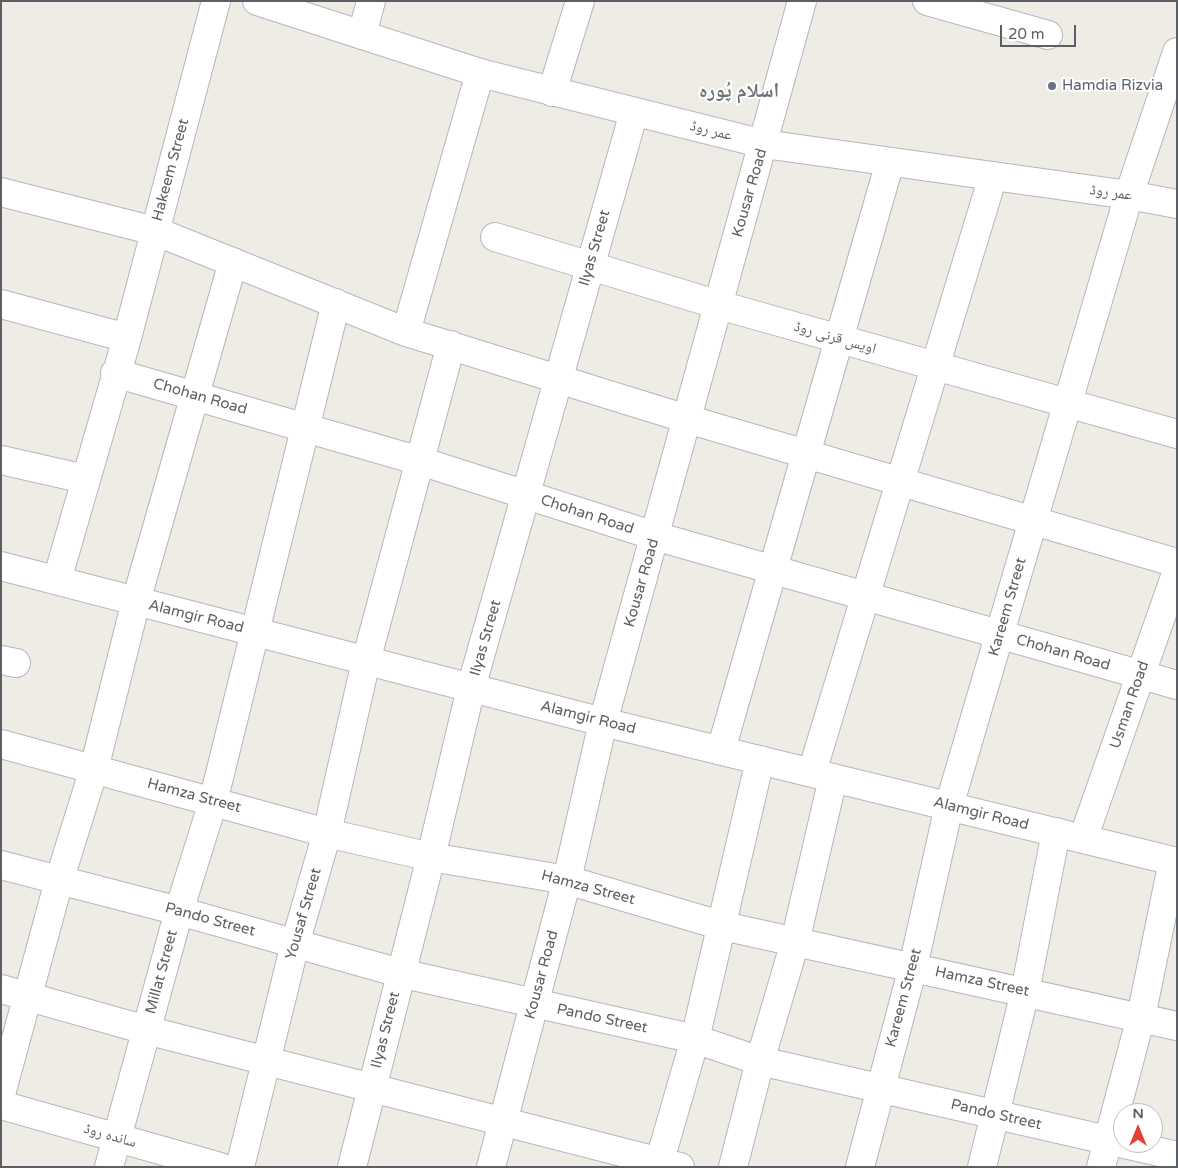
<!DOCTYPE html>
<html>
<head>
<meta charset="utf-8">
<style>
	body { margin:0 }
	#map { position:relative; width:1178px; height:1168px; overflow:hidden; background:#eeece4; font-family:"Varela Round",sans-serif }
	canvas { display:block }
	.frame { position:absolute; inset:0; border:2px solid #5c6064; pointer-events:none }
	.north { position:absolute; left:1113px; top:1103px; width:50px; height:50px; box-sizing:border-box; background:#fff; border:1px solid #bebfc1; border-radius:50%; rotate:0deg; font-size:14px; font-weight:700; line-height:20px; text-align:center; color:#5c6064 }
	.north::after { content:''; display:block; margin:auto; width:18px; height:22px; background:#e64232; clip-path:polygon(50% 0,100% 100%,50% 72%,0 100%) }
	.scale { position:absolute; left:1000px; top:25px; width:76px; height:22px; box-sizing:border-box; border:2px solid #5c6064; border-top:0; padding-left:6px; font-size:15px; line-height:18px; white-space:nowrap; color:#5c6064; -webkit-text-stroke:4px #fff; paint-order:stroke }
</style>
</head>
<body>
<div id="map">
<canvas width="1178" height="1168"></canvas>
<div class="frame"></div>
<div class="north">N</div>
<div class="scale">20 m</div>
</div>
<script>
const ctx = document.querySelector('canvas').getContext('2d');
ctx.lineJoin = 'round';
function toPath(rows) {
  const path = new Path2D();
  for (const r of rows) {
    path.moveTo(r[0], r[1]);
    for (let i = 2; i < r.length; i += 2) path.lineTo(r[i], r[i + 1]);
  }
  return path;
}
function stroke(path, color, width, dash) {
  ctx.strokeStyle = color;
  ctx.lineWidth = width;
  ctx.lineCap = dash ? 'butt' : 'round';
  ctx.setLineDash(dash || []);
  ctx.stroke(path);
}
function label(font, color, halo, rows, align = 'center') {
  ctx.font = font + ' "Varela Round","Noto Naskh Arabic",sans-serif';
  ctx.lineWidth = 4;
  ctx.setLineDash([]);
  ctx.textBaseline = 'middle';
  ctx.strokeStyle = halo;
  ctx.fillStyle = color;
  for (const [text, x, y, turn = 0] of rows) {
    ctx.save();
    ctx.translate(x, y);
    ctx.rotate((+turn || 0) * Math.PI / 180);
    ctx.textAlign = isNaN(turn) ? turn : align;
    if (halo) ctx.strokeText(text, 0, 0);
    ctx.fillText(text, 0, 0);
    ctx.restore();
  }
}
const minor = toPath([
	[927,1,1048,35],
	[362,35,371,1],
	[552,92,580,1],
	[1,192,155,231,406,332,687,419,1177,563],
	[495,237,719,305,1177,434],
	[1,304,127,338],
	[406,332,480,73],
	[115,373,420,461,655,536,1177,685],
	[1,460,85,479],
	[57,580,127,338,216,1],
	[1,660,16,663],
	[1,744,327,833,431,857,567,880,723,926,1177,1026],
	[721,750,890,162],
	[812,772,993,176],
	[1,865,179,911,400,973,695,1039,760,1061,1177,1156],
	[1,989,146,1030,680,1167],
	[1,1094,59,881,94,769,136,601,233,262],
	[109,1167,179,911,213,802,336,303],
	[240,1167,295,944,327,833,366,661,451,345],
	[352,1167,431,857,471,688,634,112],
	[658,1167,695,1039,760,760],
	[733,1167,760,1061,795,942,833,778],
	[860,1167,913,967,949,806,1129,195,1177,52],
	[982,1167,1025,992,1056,832],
	[1101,1167,1141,1017,1173,861]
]);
const tertiary = toPath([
	[257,1,480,73,764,144,1129,195,1177,204],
	[1,566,603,722,1177,862],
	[1083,839,1177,571],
	[491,1167,567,880,603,722,802,1]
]);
const secondary = toPath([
	[1,1105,220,1167]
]);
const markers = [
	[1052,86,5,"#6b7280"]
];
const worshipNames = [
	["Hamdia Rizvia",1062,86]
];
const streetNames = [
	["عمر روڈ",711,131,14],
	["Hakeem Street",171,170,-75],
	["Kousar Road",750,193,-74],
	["عمر روڈ",1111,193,8],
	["Ilyas Street",595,248,-74],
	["اویس قرنی روڈ",835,338,16],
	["Chohan Road",200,397,16],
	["Chohan Road",587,515,18],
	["Kousar Road",642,583,-74],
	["Kareem Street",1008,607,-74],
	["Alamgir Road",196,617,14],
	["Ilyas Street",486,638,-74],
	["Chohan Road",1063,653,16],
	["Usman Road",1130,705,-71],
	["Alamgir Road",588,718,14],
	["Hamza Street",194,796,15],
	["Alamgir Road",981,814,14],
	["Hamza Street",588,888,15],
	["Yousaf Street",304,914,-74],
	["Pando Street",210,920,15],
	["Millat Street",162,972,-75],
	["Kousar Road",542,975,-75],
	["Hamza Street",982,982,12],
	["Kareem Street",904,998,-75],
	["Pando Street",602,1019,12],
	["Ilyas Street",386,1030,-76],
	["Pando Street",996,1115,13],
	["ساندہ روڈ",110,1136,16]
];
const districtNames = [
	["اسلام پُورہ",739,92]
];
stroke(minor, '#b4b7bb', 30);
stroke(tertiary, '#b4b7bb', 30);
stroke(secondary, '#b3b7bb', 30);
stroke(minor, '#fff', 28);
stroke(tertiary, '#fff', 28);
stroke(secondary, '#fff', 28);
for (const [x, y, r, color] of markers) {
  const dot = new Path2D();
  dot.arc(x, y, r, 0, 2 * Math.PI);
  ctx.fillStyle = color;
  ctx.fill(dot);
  stroke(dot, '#fff', 2);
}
label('15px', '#5b616d', '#fff', worshipNames, 'left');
label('15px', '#5c6064', '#fff', streetNames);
label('bold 20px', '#6d7276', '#fff', districtNames);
</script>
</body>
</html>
